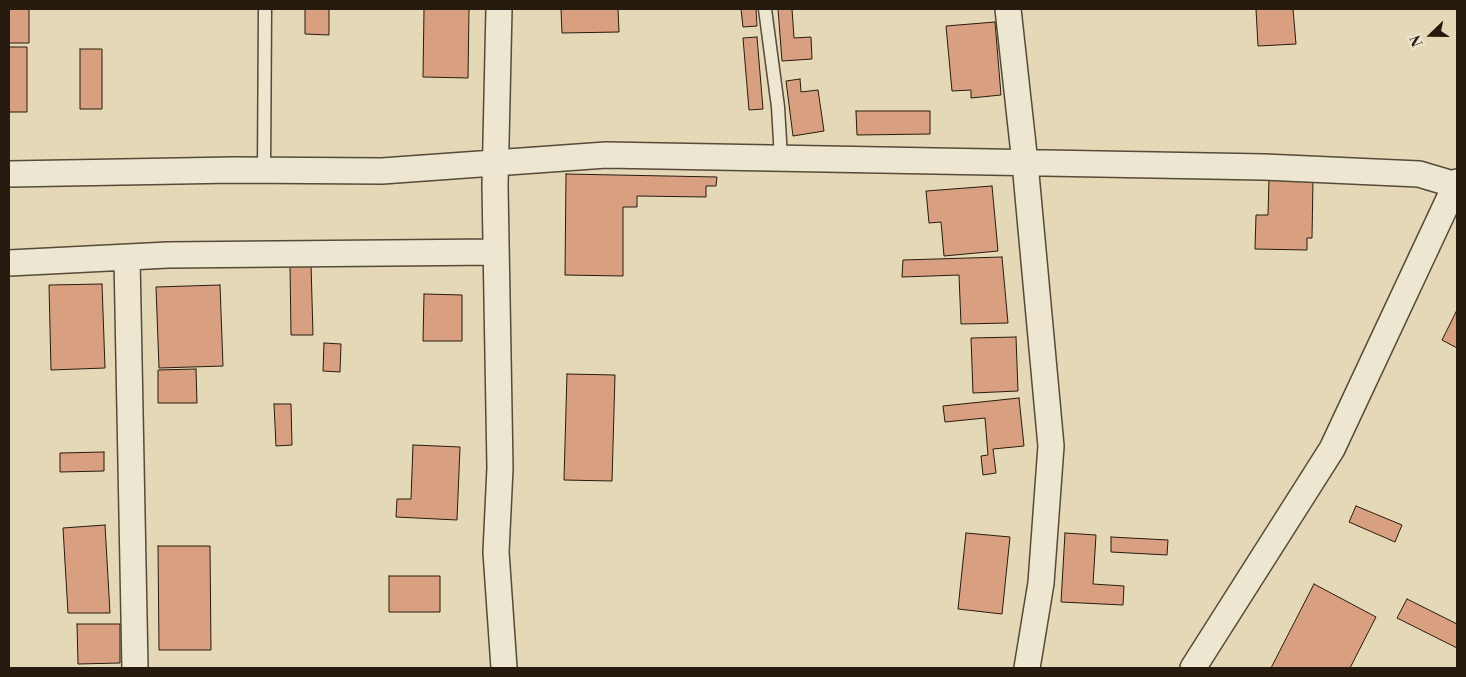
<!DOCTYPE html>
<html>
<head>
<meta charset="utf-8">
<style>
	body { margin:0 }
	#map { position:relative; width:1466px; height:677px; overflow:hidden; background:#e4d8b6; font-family:"Libre Bodoni",serif }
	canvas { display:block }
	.frame { position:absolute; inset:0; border:10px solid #271b0f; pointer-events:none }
	.north { position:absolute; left:1406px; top:10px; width:50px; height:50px; -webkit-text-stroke:4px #ede6d0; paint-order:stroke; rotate:248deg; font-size:14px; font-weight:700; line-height:20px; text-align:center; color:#271b0f }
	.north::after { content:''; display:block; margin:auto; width:18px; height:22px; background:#271b0f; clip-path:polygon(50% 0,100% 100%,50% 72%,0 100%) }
</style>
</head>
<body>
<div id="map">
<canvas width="1466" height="677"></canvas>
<div class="frame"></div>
<div class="north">N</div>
</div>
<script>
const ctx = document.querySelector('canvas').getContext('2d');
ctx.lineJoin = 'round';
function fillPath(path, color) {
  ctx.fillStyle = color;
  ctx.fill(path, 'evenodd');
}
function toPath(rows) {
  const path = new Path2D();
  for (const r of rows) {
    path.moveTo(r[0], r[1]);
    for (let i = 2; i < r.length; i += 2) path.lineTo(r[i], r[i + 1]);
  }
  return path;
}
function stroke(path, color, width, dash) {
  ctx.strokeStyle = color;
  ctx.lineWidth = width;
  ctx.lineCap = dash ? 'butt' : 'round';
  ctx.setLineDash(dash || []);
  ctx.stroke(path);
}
const building = toPath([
	[9,9,29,9,29,43,9,43,9,9],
	[305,9,329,9,329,35,305,34,305,9],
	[424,9,469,9,468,78,423,77,424,9],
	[561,9,618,9,619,32,562,33,561,9],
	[741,9,756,9,757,26,743,27,741,9],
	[778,9,792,9,794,38,811,37,812,59,782,61,778,9],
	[1256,9,1293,9,1296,44,1258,46,1256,9],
	[995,22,1001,95,971,98,971,90,952,91,946,26,995,22],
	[757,37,763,109,749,110,743,38,757,37],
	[9,47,27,47,27,112,9,112,9,47],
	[80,49,102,49,102,109,80,109,80,49],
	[800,79,801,92,818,90,824,131,793,136,786,81,800,79],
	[856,111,930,111,930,134,857,135,856,111],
	[566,174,717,177,716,186,706,186,706,197,637,196,637,207,623,207,623,276,565,275,566,174],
	[1269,178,1313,179,1312,238,1307,238,1307,250,1255,249,1256,215,1268,215,1269,178],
	[992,186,998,251,944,256,941,222,929,223,926,191,992,186],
	[1002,257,1008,323,961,324,959,275,902,277,903,260,1002,257],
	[290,264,311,264,313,335,291,335,290,264],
	[102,284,105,368,51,370,49,285,102,284],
	[220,285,223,366,159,368,156,287,220,285],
	[424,294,462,295,462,341,423,341,424,294],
	[1456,312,1457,312,1457,348,1442,340,1456,312],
	[1016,337,1018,391,973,393,971,338,1016,337],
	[324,343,341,344,340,372,323,371,324,343],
	[196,369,197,403,158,403,158,370,196,369],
	[567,374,615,375,612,481,564,480,567,374],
	[1019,398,1024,446,993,449,996,473,983,475,981,456,988,455,985,418,945,422,943,406,1019,398],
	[274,404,291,404,292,445,276,446,274,404],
	[413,445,460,447,457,520,396,517,397,499,411,499,413,445],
	[104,452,104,471,60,472,60,453,104,452],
	[1356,506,1402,525,1395,542,1349,522,1356,506],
	[105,525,110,613,68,613,63,528,105,525],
	[966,533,1010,537,1002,614,958,609,966,533],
	[1065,533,1096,535,1093,584,1124,586,1123,605,1061,602,1065,533],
	[1111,537,1168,540,1167,555,1111,552,1111,537],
	[158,546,210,546,211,650,159,650,158,546],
	[389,576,440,576,440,612,389,612,389,576],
	[1314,584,1376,617,1350,668,1271,668,1314,584],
	[1407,599,1457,624,1457,648,1397,618,1407,599],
	[77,624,120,624,120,663,78,664,77,624]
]);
const lane = toPath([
	[765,9,778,107,781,158],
	[264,170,265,9]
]);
const street = toPath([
	[499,9,495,186,500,468,496,552,504,668],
	[1008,9,1025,163,1051,446,1041,583,1027,668],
	[9,174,234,170,382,171,606,155,1264,167,1419,174,1456,185],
	[127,258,135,668],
	[9,263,168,255,496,252],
	[1193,668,1332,449,1457,182]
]);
fillPath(building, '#d8a081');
stroke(building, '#271b0f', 1);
stroke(lane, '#564a39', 15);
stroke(street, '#564a39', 28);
stroke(lane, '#ede6d0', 12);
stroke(street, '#ede6d0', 25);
</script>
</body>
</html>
